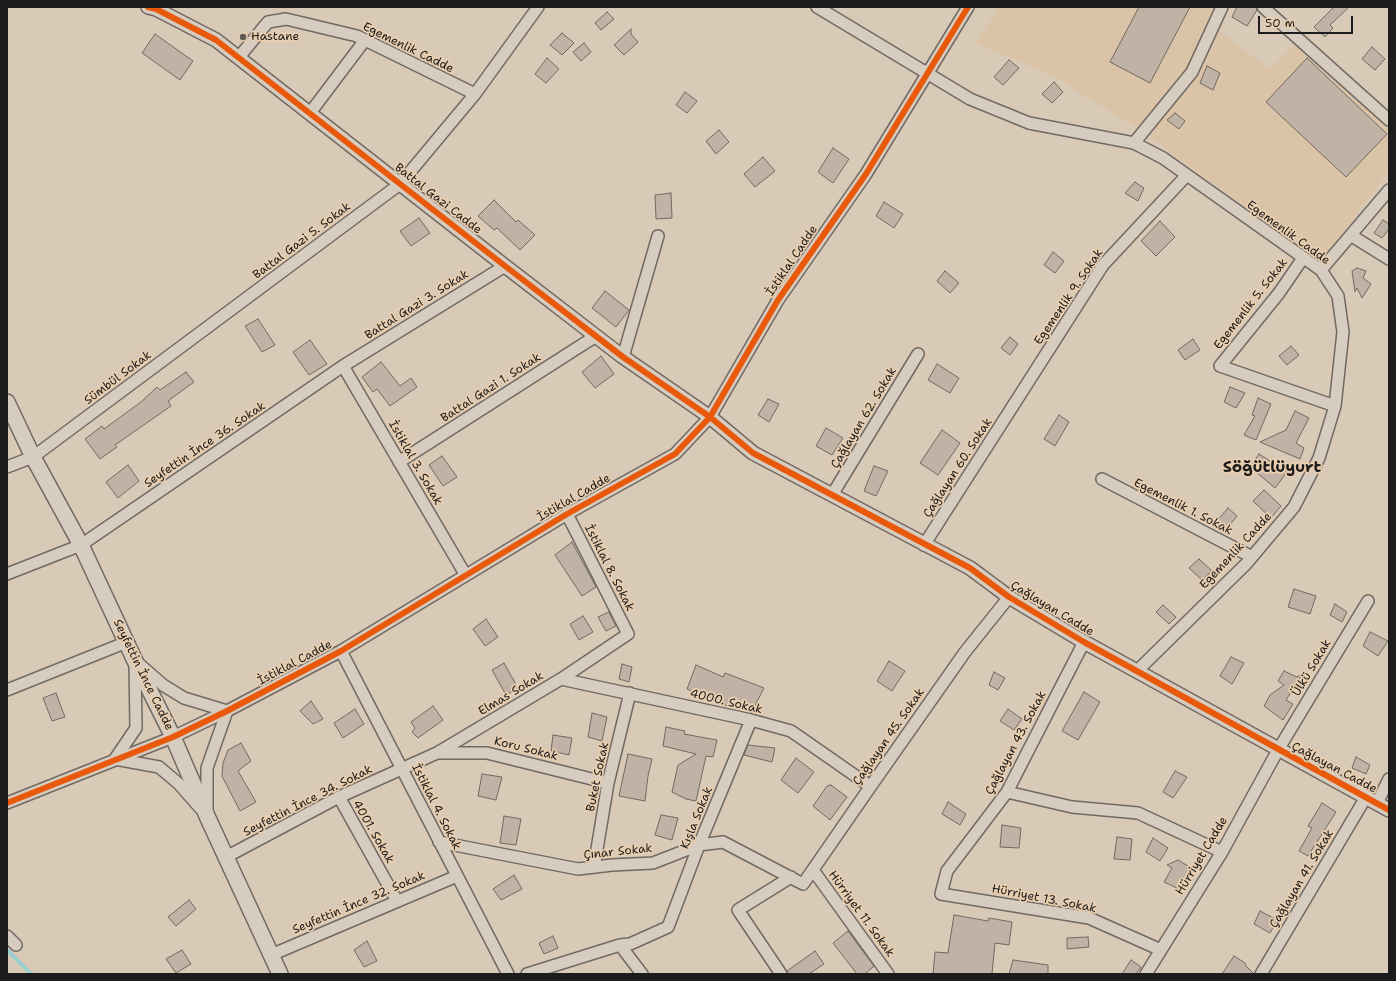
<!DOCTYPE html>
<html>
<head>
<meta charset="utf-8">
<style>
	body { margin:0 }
	#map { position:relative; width:1396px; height:981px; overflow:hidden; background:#d9c9b7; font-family:"Shantell Sans",sans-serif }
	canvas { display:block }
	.frame { position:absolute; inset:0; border:8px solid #1c1c1c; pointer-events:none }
	.scale { position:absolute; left:1258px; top:16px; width:95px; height:18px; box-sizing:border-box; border:2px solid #1c1c1c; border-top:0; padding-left:5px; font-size:12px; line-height:14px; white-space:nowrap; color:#1c1c1c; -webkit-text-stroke:3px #e8ceaf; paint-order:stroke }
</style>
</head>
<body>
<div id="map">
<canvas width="1396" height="981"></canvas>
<div class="frame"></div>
<div class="scale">50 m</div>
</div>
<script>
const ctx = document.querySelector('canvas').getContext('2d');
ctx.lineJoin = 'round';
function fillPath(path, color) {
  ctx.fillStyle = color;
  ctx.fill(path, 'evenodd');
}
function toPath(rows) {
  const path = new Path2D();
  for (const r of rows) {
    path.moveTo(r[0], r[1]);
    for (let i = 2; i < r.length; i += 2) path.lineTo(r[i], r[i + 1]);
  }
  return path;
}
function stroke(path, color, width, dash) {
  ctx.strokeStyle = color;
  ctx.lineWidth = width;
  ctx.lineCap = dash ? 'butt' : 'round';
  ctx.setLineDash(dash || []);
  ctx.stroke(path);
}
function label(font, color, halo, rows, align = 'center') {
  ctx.font = font + ' "Shantell Sans",sans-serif';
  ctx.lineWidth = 3.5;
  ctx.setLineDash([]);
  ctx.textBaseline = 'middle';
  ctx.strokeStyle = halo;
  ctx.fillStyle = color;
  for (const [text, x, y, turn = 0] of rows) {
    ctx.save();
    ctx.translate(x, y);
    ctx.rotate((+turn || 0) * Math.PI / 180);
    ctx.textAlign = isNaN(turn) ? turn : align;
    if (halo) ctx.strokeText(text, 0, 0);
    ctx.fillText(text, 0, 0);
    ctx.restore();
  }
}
const built = toPath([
	[999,7,1226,7,1216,29,1270,69,1298,41,1316,54,1389,129,1389,172,1330,249,1316,257,1133,126,1055,77,976,43]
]);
const stream = toPath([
	[7,950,31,974]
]);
const building = toPath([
	[1139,7,1190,7,1150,83,1110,62,1139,7],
	[1237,7,1256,7,1257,10,1247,26,1232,17,1237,7],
	[1334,7,1349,7,1330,25,1333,28,1325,37,1314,27,1334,7],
	[607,12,614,19,601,30,595,23,607,12],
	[631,29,631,34,638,42,624,55,614,45,631,29],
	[562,33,574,43,562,55,550,45,562,33],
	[155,34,193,61,180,80,142,53,155,34],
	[584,43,591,52,581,61,573,52,584,43],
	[1372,47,1385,59,1375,70,1362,59,1372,47],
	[547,58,559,69,546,83,535,74,547,58],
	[1307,58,1387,134,1346,177,1266,102,1307,58],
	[1009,60,1019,68,1003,85,994,77,1009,60],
	[1207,66,1220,73,1213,90,1200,83,1207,66],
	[1054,82,1063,92,1052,103,1042,94,1054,82],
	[685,92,697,101,687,113,676,105,685,92],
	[1175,113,1185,121,1179,129,1167,120,1175,113],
	[719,130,729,142,716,154,706,141,719,130],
	[833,148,849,159,833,183,818,172,833,148],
	[763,157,775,171,755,187,744,174,763,157],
	[1135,182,1144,188,1138,201,1125,193,1135,182],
	[671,193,672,218,656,219,655,195,671,193],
	[494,200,516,222,518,220,535,235,520,250,497,228,494,230,478,216,494,200],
	[884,202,903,214,894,228,876,216,884,202],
	[419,218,430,233,411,246,400,231,419,218],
	[1383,220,1389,224,1389,229,1382,238,1374,233,1383,220],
	[1160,221,1175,237,1156,256,1141,241,1160,221],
	[1053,252,1064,261,1055,273,1044,265,1053,252],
	[1357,268,1366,271,1363,278,1371,284,1362,298,1357,288,1355,292,1352,271,1357,268],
	[945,271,959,283,950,293,937,281,945,271],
	[605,291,629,310,616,327,592,308,605,291],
	[258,319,275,345,262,352,245,326,258,319],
	[1010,337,1018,344,1010,355,1001,348,1010,337],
	[1193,339,1200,350,1185,360,1178,350,1193,339],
	[310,340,327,364,309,375,293,352,310,340],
	[1291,346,1299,355,1287,365,1279,356,1291,346],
	[601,356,614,374,595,388,582,372,601,356],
	[381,362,400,386,411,378,417,387,390,406,377,389,373,392,362,377,381,362],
	[937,364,959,378,950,393,928,380,937,364],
	[186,372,194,382,168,401,171,406,115,445,117,447,100,459,85,439,102,426,104,429,141,402,157,387,160,390,186,372],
	[1230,387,1245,393,1236,408,1224,402,1230,387],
	[1258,398,1271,404,1256,440,1244,435,1255,416,1252,415,1258,398],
	[768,399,779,404,769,422,758,415,768,399],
	[1295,411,1309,418,1296,443,1304,448,1300,459,1260,442,1286,430,1295,411],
	[1059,415,1069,422,1055,446,1044,439,1059,415],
	[826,428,843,438,832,455,816,446,826,428],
	[942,430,960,443,938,475,920,463,942,430],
	[1259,454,1287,472,1275,488,1250,467,1259,454],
	[442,456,457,477,443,486,429,465,442,456],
	[128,465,139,481,118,498,106,482,128,465],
	[874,466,888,471,876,496,864,491,874,466],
	[1264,490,1281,506,1271,518,1253,501,1264,490],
	[1228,508,1237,516,1224,532,1215,523,1228,508],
	[572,542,596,587,582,596,555,555,572,542],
	[1199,559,1212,571,1202,580,1189,568,1199,559],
	[1294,589,1316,596,1310,614,1288,607,1294,589],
	[1335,604,1347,612,1342,622,1330,615,1335,604],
	[1163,605,1176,617,1169,624,1156,612,1163,605],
	[609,612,616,626,606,631,598,617,609,612],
	[583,616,593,632,579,640,570,624,583,616],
	[486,619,498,637,485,646,473,629,486,619],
	[1370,632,1388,641,1378,656,1363,646,1370,632],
	[1231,657,1244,663,1232,684,1220,676,1231,657],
	[889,661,905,671,892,691,877,681,889,661],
	[504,663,518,688,506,695,492,670,504,663],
	[622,664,632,667,629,682,619,679,622,664],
	[696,665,723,677,725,673,764,688,751,713,731,704,729,707,701,692,700,695,687,689,696,665],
	[1284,671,1297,677,1303,673,1286,700,1293,704,1283,720,1264,706,1270,695,1284,685,1278,681,1284,671],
	[994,672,1005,678,998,690,989,685,994,672],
	[1084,692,1100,702,1078,740,1062,731,1084,692],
	[56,693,65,717,52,721,43,698,56,693],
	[311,701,323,719,313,724,300,711,311,701],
	[433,706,443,720,418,738,412,732,415,728,411,722,433,706],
	[355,709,364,724,343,738,334,723,355,709],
	[1008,709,1022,719,1014,730,1000,721,1008,709],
	[592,713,607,717,602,741,588,737,592,713],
	[666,727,685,731,684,734,717,740,713,757,706,756,696,801,686,799,672,792,678,765,696,754,663,746,666,727],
	[553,735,572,738,569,755,551,751,553,735],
	[241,743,251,761,238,771,256,802,240,811,222,776,223,763,228,750,241,743],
	[748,745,775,748,772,762,744,755,748,745],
	[628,754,652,759,648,776,645,801,619,796,628,754],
	[1356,757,1370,765,1366,774,1352,768,1356,757],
	[796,758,814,772,798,793,781,780,796,758],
	[1175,771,1187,777,1173,798,1163,792,1175,771],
	[482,774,502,777,496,800,478,796,482,774],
	[831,785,847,797,830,820,813,806,827,786,831,785],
	[948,802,966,814,960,825,942,814,948,802],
	[1322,803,1336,812,1308,856,1299,851,1312,828,1308,826,1322,803],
	[661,815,678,818,672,840,655,835,661,815],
	[504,816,521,819,516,845,500,843,504,816],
	[1002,825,1021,828,1019,848,1000,847,1002,825],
	[1117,837,1132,839,1130,860,1114,859,1117,837],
	[1153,838,1168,848,1160,861,1146,852,1153,838],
	[1178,860,1193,869,1181,890,1164,882,1172,868,1167,865,1178,860],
	[514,875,522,889,501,900,493,889,514,875],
	[189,900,196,909,176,926,168,917,189,900],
	[1260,911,1277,920,1270,933,1254,924,1260,911],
	[954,915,988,921,989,918,1012,922,1009,945,995,943,992,974,933,974,935,952,948,953,954,915],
	[848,931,874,966,865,974,857,974,833,943,848,931],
	[553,936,558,948,544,954,539,943,553,936],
	[1088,937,1089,947,1067,949,1067,938,1088,937],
	[367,941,377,961,364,967,354,950,367,941],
	[182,950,191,964,176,973,166,959,182,950],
	[815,951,824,964,809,974,788,974,787,971,815,951],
	[1234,956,1245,963,1246,966,1254,974,1222,974,1234,956],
	[1013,960,1048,965,1048,974,1009,974,1013,960],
	[1131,960,1141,967,1136,974,1122,974,1131,960]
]);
const minor = toPath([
	[817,7,970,99,1029,123,1134,143,1163,158,1321,270,1338,296,1343,332,1335,406,1319,458,1294,507,1246,564,1137,671],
	[1263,7,1389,120],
	[239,57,268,22,286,19,357,36,475,94,538,7],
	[310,113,365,40],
	[1134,143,1192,72,1222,7],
	[1352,236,1389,259],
	[1303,258,1279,293,1220,366,1335,406],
	[1321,270,1389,190],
	[623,357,658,236],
	[343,366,465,574],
	[399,462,596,336],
	[7,467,33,457,400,184,475,94],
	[1102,479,1252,557],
	[832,495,918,354],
	[924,545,1103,265,1186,176],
	[7,574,81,545,343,366,505,266],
	[1084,642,1007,792,947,871,941,894,1089,918,1161,950],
	[341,651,508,974],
	[135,664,136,728,115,759,159,767,179,784,201,809],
	[139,664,163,685,184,698,227,711,207,768,207,811],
	[561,679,751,720,791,731,870,786],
	[7,690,127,642],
	[437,753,487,753,608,783],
	[1007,792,1072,807,1138,813,1222,852],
	[339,797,397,901],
	[7,803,173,737,227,711,341,651,567,514,675,454,710,417,778,300,866,174,968,7],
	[1377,803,1389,779],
	[439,842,578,869,612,865,653,863,699,845,723,842,803,884,866,793,965,652,1009,597],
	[226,857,339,797,437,753,561,679,628,634,567,514],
	[594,867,608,783,630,693],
	[813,870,888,974],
	[7,936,16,945],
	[620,945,642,974],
	[271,955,457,876],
	[527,974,620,945,630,944,668,927,699,845,751,720],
	[781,974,738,910,791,877],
	[1146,974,1222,852,1278,750,1368,601],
	[1261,974,1366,797]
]);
const tertiary = toPath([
	[148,7,156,9,216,40,505,266,623,357,710,417,753,453,970,568,1009,597,1084,642,1389,810]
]);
const secondary = toPath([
	[7,402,33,457,81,545,135,661,173,737,207,816,280,974]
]);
const cycleway = toPath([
	[148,7,156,9,216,40,505,266,623,357,710,417,753,453,970,568,1009,597,1084,642,1389,810],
	[7,803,173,737,227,711,341,651,567,514,675,454,710,417,778,300,866,174,968,7]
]);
const markers = [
	[243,37,4,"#5e5952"]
];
const poiNames = [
	["Hastane",251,37]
];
const streetNames = [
	["Egemenlik Cadde",408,48,26],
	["Battal Gazi Cadde",438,199,38],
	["Egemenlik Cadde",1288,233,36],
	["Battal Gazi 5. Sokak",302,241,-37],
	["İstiklal Cadde",792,261,-56],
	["Egemenlik 9. Sokak",1069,297,-56],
	["Egemenlik 5. Sokak",1251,304,-52],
	["Battal Gazi 3. Sokak",417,305,-32],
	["Sümbül Sokak",118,378,-37],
	["Battal Gazi 1. Sokak",491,388,-33],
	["Çağlayan 62. Sokak",864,418,-59],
	["Seyfettin İnce 36. Sokak",205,445,-34],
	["İstiklal 3. Sokak",415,463,60],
	["Çağlayan 60. Sokak",958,468,-57],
	["İstiklal Cadde",574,498,-30],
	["Egemenlik 1. Sokak",1183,507,27],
	["Egemenlik Cadde",1236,551,-47],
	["İstiklal 8. Sokak",609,568,63],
	["Çağlayan Cadde",1052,609,31],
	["İstiklal Cadde",295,663,-28],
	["Ülkü Sokak",1312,668,-59],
	["Seyfettin İnce Cadde",143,675,64],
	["Elmas Sokak",511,694,-31],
	["4000. Sokak",726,702,13],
	["Çağlayan 45. Sokak",889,737,-55],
	["Çağlayan 43. Sokak",1016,743,-62],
	["Koru Sokak",526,749,14],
	["Çağlayan Cadde",1334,768,28],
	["Buket Sokak",598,777,-78],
	["Seyfettin İnce 34. Sokak",308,801,-27],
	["İstiklal 4. Sokak",436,807,63],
	["Kışla Sokak",697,818,-68],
	["4001. Sokak",373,832,60],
	["Çınar Sokak",618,852,-6],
	["Hürriyet Cadde",1202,856,-59],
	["Çağlayan 41. Sokak",1302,879,-59],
	["Hürriyet 13. Sokak",1044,899,11],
	["Seyfettin İnce 32. Sokak",359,903,-23],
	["Hürriyet 11. Sokak",861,914,54]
];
const districtNames = [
	["Söğütlüyurt",1272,468]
];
fillPath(built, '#dbc3a8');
stroke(stream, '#9dd1d0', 4);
fillPath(building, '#c0b2a4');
stroke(building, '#716a62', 1);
stroke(minor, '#716a62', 14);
stroke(tertiary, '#716a62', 16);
stroke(secondary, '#716a62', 18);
stroke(minor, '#d6ccc0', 11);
stroke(tertiary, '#d6ccc0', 13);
stroke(secondary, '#d6ccc0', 15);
stroke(cycleway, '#e8590c', 6);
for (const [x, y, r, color] of markers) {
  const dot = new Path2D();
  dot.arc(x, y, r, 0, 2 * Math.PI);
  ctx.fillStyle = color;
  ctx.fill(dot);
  stroke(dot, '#e8ceaf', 1.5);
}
label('12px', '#1c1c1c', '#e8ceaf', poiNames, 'left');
label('12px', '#1c1c1c', '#e8ceaf', streetNames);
label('bold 16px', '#1c1c1c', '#e8ceaf', districtNames);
</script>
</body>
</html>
